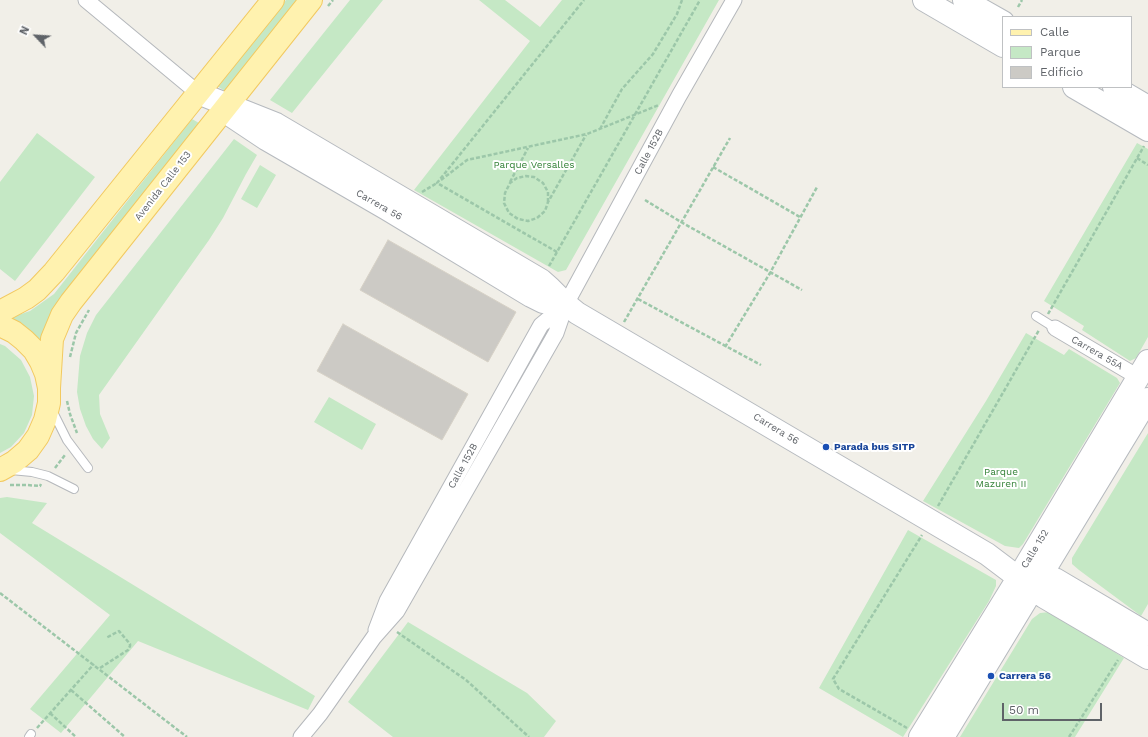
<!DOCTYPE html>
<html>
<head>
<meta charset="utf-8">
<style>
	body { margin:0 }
	#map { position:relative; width:1148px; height:737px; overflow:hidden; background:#f1efe8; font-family:"Work Sans",sans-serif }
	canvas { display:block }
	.legend { position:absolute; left:1002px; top:16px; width:130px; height:72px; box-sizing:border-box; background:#fff; border:1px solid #bfc1c3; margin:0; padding:5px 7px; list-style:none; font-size:12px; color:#5f6368 }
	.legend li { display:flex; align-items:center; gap:8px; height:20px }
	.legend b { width:20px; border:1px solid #bfc1c3 }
	.north { position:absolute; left:16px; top:16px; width:40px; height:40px; -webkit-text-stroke:3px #fff; paint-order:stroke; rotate:295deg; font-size:11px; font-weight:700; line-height:16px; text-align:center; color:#5f6368 }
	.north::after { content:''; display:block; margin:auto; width:14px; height:18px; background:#5f6368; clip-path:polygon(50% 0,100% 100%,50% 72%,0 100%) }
	.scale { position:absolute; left:1002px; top:703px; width:100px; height:18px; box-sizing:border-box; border:2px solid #5f6368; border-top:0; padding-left:5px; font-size:12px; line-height:14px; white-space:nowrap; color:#5f6368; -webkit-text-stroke:3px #fff; paint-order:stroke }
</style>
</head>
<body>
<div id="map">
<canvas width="1148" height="737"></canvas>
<ul class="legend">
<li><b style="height:5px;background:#fff2af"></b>Calle</li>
<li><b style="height:11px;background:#c5e8c5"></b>Parque</li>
<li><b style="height:11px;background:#cccac5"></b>Edificio</li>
</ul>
<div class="north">N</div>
<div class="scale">50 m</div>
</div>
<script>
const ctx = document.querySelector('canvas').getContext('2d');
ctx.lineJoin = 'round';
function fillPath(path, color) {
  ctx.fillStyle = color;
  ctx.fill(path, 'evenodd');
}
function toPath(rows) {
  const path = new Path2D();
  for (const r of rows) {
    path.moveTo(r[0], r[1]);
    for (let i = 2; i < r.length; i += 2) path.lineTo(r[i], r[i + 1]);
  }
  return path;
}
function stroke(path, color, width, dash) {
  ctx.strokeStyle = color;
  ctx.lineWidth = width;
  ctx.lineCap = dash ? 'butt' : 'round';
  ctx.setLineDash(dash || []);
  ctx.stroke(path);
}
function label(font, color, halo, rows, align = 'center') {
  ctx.font = font + ' "Work Sans",sans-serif';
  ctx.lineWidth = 4;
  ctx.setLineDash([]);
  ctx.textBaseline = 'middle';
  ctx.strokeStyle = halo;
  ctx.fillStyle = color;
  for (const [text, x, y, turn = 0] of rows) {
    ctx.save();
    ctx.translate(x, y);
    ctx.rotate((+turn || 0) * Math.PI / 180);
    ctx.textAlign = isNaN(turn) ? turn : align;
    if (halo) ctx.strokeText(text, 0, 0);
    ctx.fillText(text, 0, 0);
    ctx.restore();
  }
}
const green = toPath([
	[286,0,298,0,225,91,217,86],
	[350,0,383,0,292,113,270,100],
	[479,0,505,0,540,27,562,0,719,0,566,270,558,272,414,190,530,41],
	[192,119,199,123,62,300,45,348,9,318,30,311,54,294],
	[37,133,95,177,15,281,0,269,0,182],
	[234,139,257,155,246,174,223,218,209,240,99,395,100,414,110,438,102,449,93,439,86,426,80,409,77,392,80,356,87,333,96,315],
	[1137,143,1148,149,1148,337,1136,358,1130,361,1082,330,1084,326,1044,301],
	[260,165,276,175,257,208,241,199],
	[1026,333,1064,355,1069,349,1117,378,1120,383,1023,544,1019,548,1005,546,923,501,986,401],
	[0,344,5,346,21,360,30,377,34,396,32,415,24,433,11,447,0,453],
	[329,397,376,424,362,450,314,422],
	[1148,433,1148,604,1141,616,1079,570,1072,564,1072,558],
	[7,497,47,503,32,523,315,696,308,710,138,641,61,733,30,709,110,615,0,533,0,498],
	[908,530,996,580,996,586,989,601,903,737,819,688],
	[1050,612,1124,658,1075,737,960,737,1032,619,1040,613],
	[408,622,527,693,556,721,544,737,393,737,348,702]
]);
const building = toPath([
	[388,240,516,312,488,362,360,290,388,240],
	[343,324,468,394,442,440,317,371,343,324]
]);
const path = toPath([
	[328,6,333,0],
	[1018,7,1022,0],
	[600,129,622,89,653,54,677,14,682,0],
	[1137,158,1148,165],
	[713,167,800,217],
	[441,180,467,160,587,134,659,105],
	[510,182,528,148],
	[422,192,437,183],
	[645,200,681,222,802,290],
	[548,202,548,192,543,183,534,177,526,176,517,178,510,183,505,193,504,203,509,213,518,219,528,221,537,218,545,211,548,202,586,135],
	[557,252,437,183,584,0],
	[549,266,700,0],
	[638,299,761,365],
	[1048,314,1144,146],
	[624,322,730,138],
	[725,347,770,273,817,187],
	[70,357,76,333,89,310],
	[67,401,70,414,77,433],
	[55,468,65,455],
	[10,485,27,485,40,486,41,484],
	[938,506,1039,330],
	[0,593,187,737],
	[397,632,466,680,529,737],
	[100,668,128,650,130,646,130,644,119,631,106,638],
	[71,690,125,737],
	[50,713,76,737],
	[37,728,94,664],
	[907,728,839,689,833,679,922,535],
	[1069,737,1118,660]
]);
const lane = toPath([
	[1036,316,1055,328],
	[52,410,67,440,88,468],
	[11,470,32,472,48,476,74,489],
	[29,737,31,734]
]);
const street = toPath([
	[86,0,198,93],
	[1055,328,1138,377],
	[376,630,387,601,541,325,565,305],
	[301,737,320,714,374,637,397,611,556,333,566,304,679,96,734,0]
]);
const secondary = toPath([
	[924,0,1003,46],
	[964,0,1003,22],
	[1074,87,1148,130],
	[1114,87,1148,107],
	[198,93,276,124,541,280,550,288,566,304,577,313,987,554,1044,597,1148,658],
	[227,113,266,139,387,209,531,296,543,302,566,304],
	[1030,570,1055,579,1148,634],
	[920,737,1018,578,1148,361],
	[943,737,1148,399]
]);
const primary = toPath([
	[0,312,26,298,37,290,54,272,273,0],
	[0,325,14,332,24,340,34,350,41,362,46,374,49,388,49,403,45,420,38,436,28,450,14,462,0,470],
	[49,388,52,339,62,315,71,302,311,0]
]);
const markers = [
	[826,447,4,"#1a4fb4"],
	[991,676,4,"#1a4fb4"]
];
const streetNames = [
	["Calle 152B",649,152,-62],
	["Avenida Calle 153",163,186,-52],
	["Carrera 56",379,205,30],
	["Carrera 55A",1097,353,30],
	["Carrera 56",776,429,31],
	["Calle 152B",463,466,-61],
	["Calle 152",1035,549,-59]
];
const parkNames = [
	["Parque Versalles",534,165],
	["Parque",1001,472],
	["Mazuren II",1001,484]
];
const transitNames = [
	["Parada bus SITP",834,447],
	["Carrera 56",999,676]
];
fillPath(green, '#c5e8c5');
fillPath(building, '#cccac5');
stroke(building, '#d6d1c6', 1);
stroke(lane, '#b5b8bc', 10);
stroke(street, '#b5b8bc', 17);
stroke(secondary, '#b6babf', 24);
stroke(primary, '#f2c960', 24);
stroke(path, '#9cc7a9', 2.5, [4, 2]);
stroke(lane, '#fff', 8);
stroke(street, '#fff', 15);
stroke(secondary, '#fff', 22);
stroke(primary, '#fff2af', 22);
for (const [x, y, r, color] of markers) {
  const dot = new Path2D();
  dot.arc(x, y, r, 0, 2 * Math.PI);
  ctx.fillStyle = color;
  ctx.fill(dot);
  stroke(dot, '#fff', 1.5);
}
label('10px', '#5f6368', '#fff', streetNames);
label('10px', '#348238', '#fff', parkNames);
label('bold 10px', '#164399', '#fff', transitNames, 'left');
</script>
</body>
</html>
